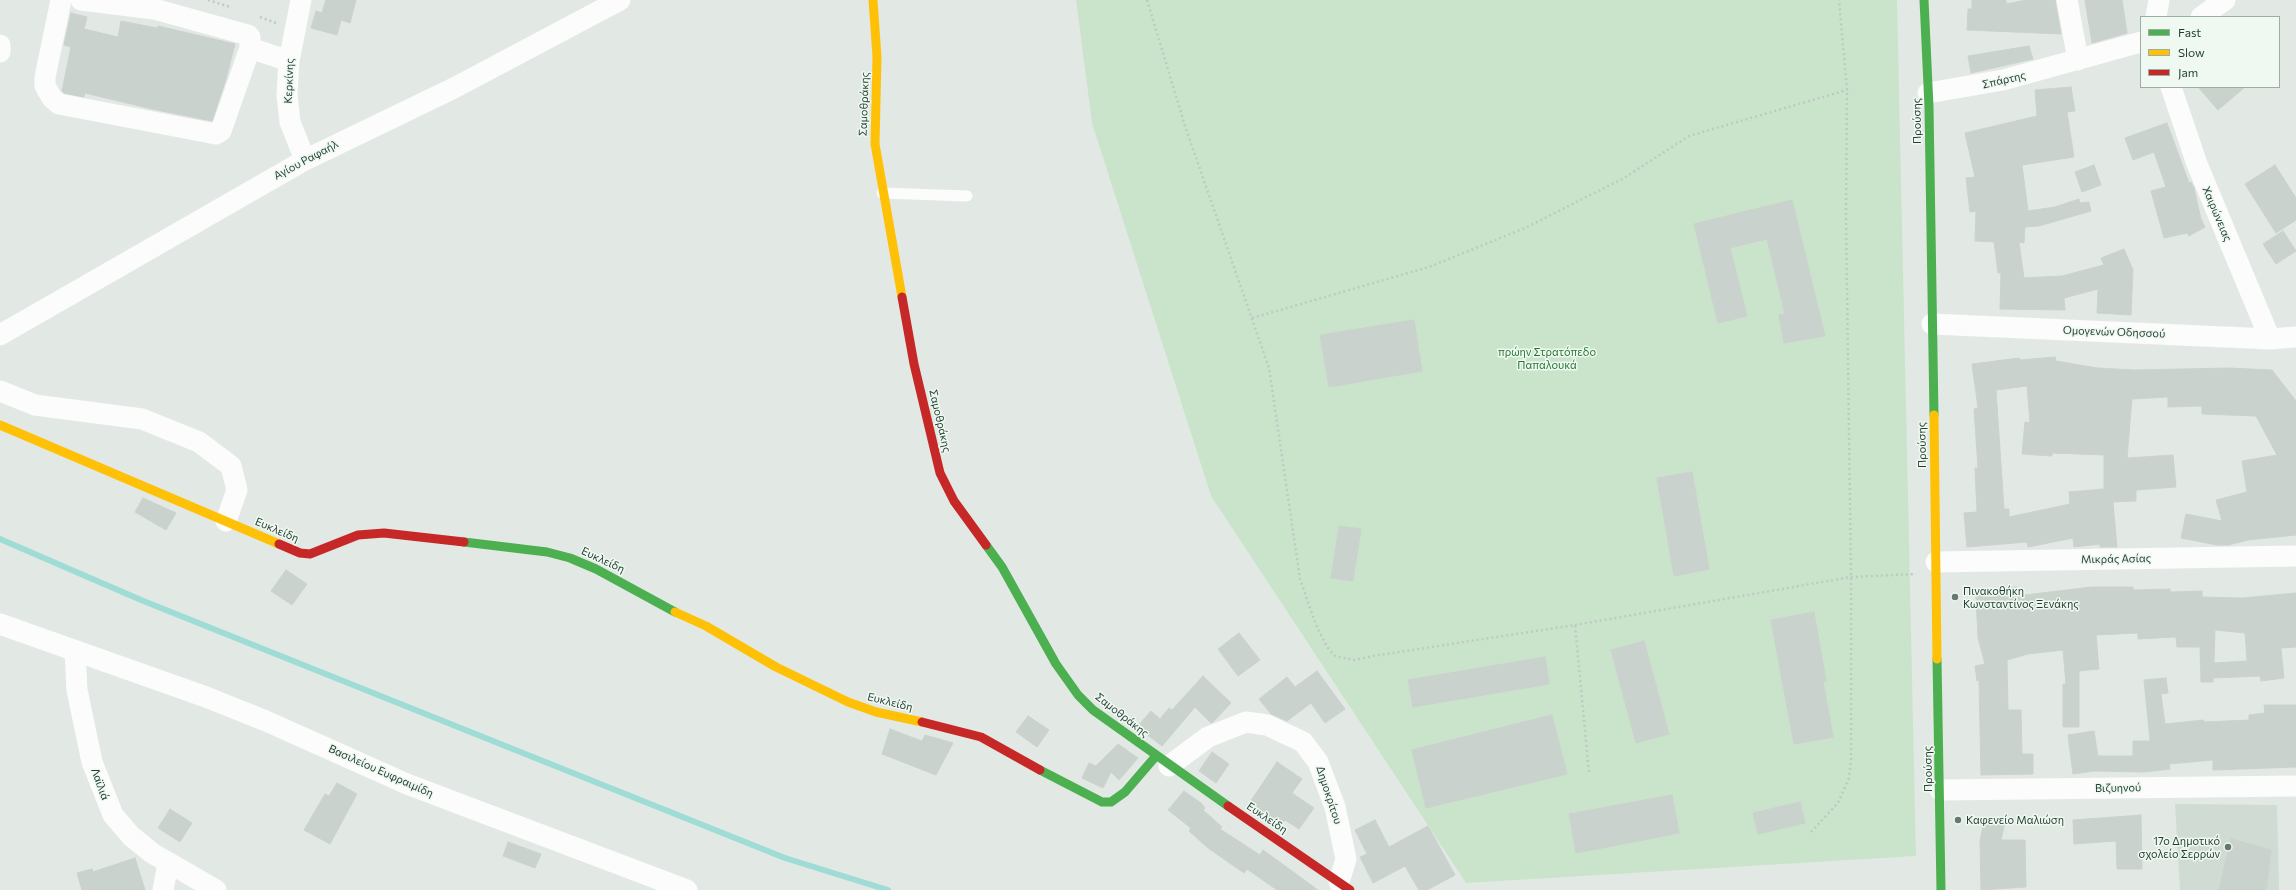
<!DOCTYPE html>
<html>
<head>
<meta charset="utf-8">
<style>
	body { margin:0 }
	#map { position:relative; width:2296px; height:890px; overflow:hidden; background:#e2e9e4; font-family:Commissioner,sans-serif }
	canvas { display:block }
	.legend { position:absolute; left:2140px; top:16px; width:140px; height:72px; box-sizing:border-box; background:#f0f8f2; border:1px solid #9caea4; margin:0; padding:5px 7px; list-style:none; font-size:12px; color:#1f3e2e }
	.legend li { display:flex; align-items:center; gap:8px; height:20px }
	.legend b { width:20px; border:1px solid #9caea4 }
</style>
</head>
<body>
<div id="map">
<canvas width="2296" height="890"></canvas>
<ul class="legend">
<li><b style="height:5px;background:#4caf50"></b>Fast</li>
<li><b style="height:5px;background:#ffc107"></b>Slow</li>
<li><b style="height:5px;background:#c62828"></b>Jam</li>
</ul>
</div>
<script>
const ctx = document.querySelector('canvas').getContext('2d');
ctx.lineJoin = 'round';
function fillPath(path, color) {
  ctx.fillStyle = color;
  ctx.fill(path, 'evenodd');
}
function toPath(rows) {
  const path = new Path2D();
  for (const r of rows) {
    path.moveTo(r[0], r[1]);
    for (let i = 2; i < r.length; i += 2) path.lineTo(r[i], r[i + 1]);
  }
  return path;
}
function stroke(path, color, width, dash) {
  ctx.strokeStyle = color;
  ctx.lineWidth = width;
  ctx.lineCap = dash ? 'butt' : 'round';
  ctx.setLineDash(dash || []);
  ctx.stroke(path);
}
function label(font, color, halo, rows, align = 'center') {
  ctx.font = font + ' Commissioner,sans-serif';
  ctx.lineWidth = 3;
  ctx.setLineDash([]);
  ctx.textBaseline = 'middle';
  ctx.strokeStyle = halo;
  ctx.fillStyle = color;
  for (const [text, x, y, turn = 0] of rows) {
    ctx.save();
    ctx.translate(x, y);
    ctx.rotate((+turn || 0) * Math.PI / 180);
    ctx.textAlign = isNaN(turn) ? turn : align;
    if (halo) ctx.strokeText(text, 0, 0);
    ctx.fillText(text, 0, 0);
    ctx.restore();
  }
}
const built = toPath([
	[2175,804,2277,805,2279,890,2180,890]
]);
const green = toPath([
	[1076,0,1897,0,1916,856,1466,883,1211,496,1092,123]
]);
const stream = toPath([
	[0,539,141,600,785,858,888,890]
]);
const building = toPath([
	[326,0,356,0,350,23,341,20,337,35,311,28,316,11,322,13,326,0],
	[1972,0,2006,0,2006,4,2026,0,2055,0,2061,34,1967,30,1968,9,1972,9,1972,0],
	[2085,0,2122,0,2127,33,2092,43,2085,0],
	[71,13,87,17,84,29,118,37,121,21,157,28,158,26,235,44,226,79,212,121,152,109,85,93,84,97,64,93,62,91,71,47,64,45,71,13],
	[2029,46,2033,59,1971,73,1968,56,2029,46],
	[2071,87,2075,111,2067,112,2074,157,2022,165,2028,211,2055,207,2079,199,2080,203,2089,202,2091,211,2039,226,2025,227,2024,243,2019,242,2024,278,2062,276,2104,265,2101,258,2124,249,2133,270,2131,315,2097,313,2098,289,2064,298,2065,310,2000,309,2001,273,1998,273,1994,242,1975,241,1976,211,1970,212,1966,178,1975,177,1965,133,2037,116,2035,90,2071,87],
	[2198,87,2245,87,2218,110,2198,87],
	[2167,123,2189,183,2191,182,2194,188,2201,219,2205,227,2189,236,2187,233,2164,238,2151,191,2166,187,2154,152,2133,160,2125,138,2167,123],
	[2094,165,2101,185,2082,192,2075,172,2094,165],
	[2275,165,2296,198,2296,220,2276,233,2245,184,2275,165],
	[1792,200,1825,336,1784,343,1779,315,1785,314,1767,239,1730,248,1747,316,1718,323,1694,224,1792,200],
	[2283,231,2296,251,2276,264,2263,244,2283,231],
	[1414,320,1422,371,1329,387,1320,335,1414,320],
	[2055,357,2056,361,2097,368,2134,370,2229,368,2272,370,2296,401,2296,535,2248,540,2228,545,2217,545,2181,538,2186,514,2222,521,2216,500,2247,492,2242,461,2277,455,2256,416,2202,414,2202,406,2168,407,2168,397,2132,399,2127,458,2173,455,2176,487,2136,490,2136,501,2113,502,2117,547,2100,547,2100,544,2074,547,2073,538,2028,547,2027,542,1967,547,1964,513,1977,512,1975,468,1978,468,1974,409,1978,408,1972,364,2019,358,2020,360,2055,357],
	[2027,386,2030,423,2025,422,2022,454,2052,456,2052,453,2104,455,2104,489,2069,492,2070,504,2009,517,2009,509,2004,509,1996,390,2027,386],
	[1692,472,1709,569,1674,576,1657,478,1692,472],
	[143,498,176,513,166,530,135,512,143,498],
	[1339,526,1361,529,1353,581,1331,578,1339,526],
	[286,570,307,584,292,605,271,591,286,570],
	[2017,587,2017,596,2091,587,2133,587,2133,590,2170,589,2170,592,2202,591,2202,597,2242,598,2296,593,2296,647,2281,648,2284,678,2261,681,2260,676,2214,678,2214,663,2213,682,2201,682,2200,647,2177,647,2176,637,2138,639,2138,633,2096,635,2099,669,2079,671,2079,727,2063,727,2063,684,2066,684,2063,650,2028,654,2007,660,2008,710,2021,710,2022,754,2033,754,2033,774,1981,775,1979,680,1977,681,1975,666,1985,664,1978,638,1976,596,1999,594,1999,588,2017,587],
	[2215,630,2245,633,2247,661,2214,663,2215,630],
	[1814,612,1826,681,1823,681,1833,737,1794,744,1771,620,1814,612],
	[1239,633,1260,660,1238,676,1218,649,1239,633],
	[1644,641,1669,734,1636,743,1611,650,1644,641],
	[1545,657,1549,684,1413,707,1408,680,1545,657],
	[1317,671,1345,709,1325,723,1311,703,1287,721,1271,714,1259,699,1287,677,1295,687,1317,671],
	[1203,676,1231,703,1213,722,1211,723,1195,707,1162,746,1137,727,1151,711,1160,719,1169,708,1172,710,1203,676],
	[2166,678,2168,693,2161,694,2165,724,2204,720,2204,722,2249,720,2249,715,2265,713,2264,705,2296,705,2296,767,2213,770,2213,760,2169,764,2170,769,2144,772,2094,771,2073,774,2068,735,2094,731,2098,756,2133,756,2133,741,2150,741,2144,680,2166,678],
	[1552,715,1567,774,1426,808,1412,750,1552,715],
	[1028,716,1049,730,1037,747,1016,732,1028,716],
	[890,729,922,741,925,735,953,743,936,775,882,754,890,729],
	[1118,744,1138,758,1119,780,1111,772,1103,788,1082,778,1089,763,1096,766,1118,744],
	[1212,752,1229,764,1216,783,1199,771,1212,752],
	[1277,762,1302,779,1292,793,1314,808,1299,829,1285,820,1280,827,1248,805,1277,762],
	[337,783,357,794,330,844,304,830,325,794,329,796,337,783],
	[1184,791,1201,803,1205,808,1203,810,1222,827,1220,829,1260,855,1263,850,1318,890,1277,890,1247,869,1244,873,1208,848,1189,831,1191,828,1168,810,1184,791],
	[1672,795,1679,833,1576,853,1569,814,1672,795],
	[1800,802,1805,823,1758,834,1753,813,1800,802],
	[170,809,192,823,180,842,158,828,170,809],
	[2141,815,2142,869,2117,869,2116,841,2074,844,2073,820,2141,815],
	[1375,820,1389,847,1428,826,1455,875,1427,890,1419,890,1405,866,1373,883,1360,857,1367,854,1355,830,1375,820],
	[1984,821,2005,822,2001,840,2025,840,2026,887,1981,890,1980,841,1984,821],
	[2231,839,2271,850,2266,890,2219,890,2231,839],
	[508,842,541,854,535,868,503,856,508,842],
	[135,858,145,890,82,890,77,873,92,869,93,872,135,858]
]);
const path = toPath([
	[208,0,230,7],
	[1147,0,1185,126,1269,368,1300,579,1316,625,1327,647,1335,656,1354,660,1373,656,1575,625,1589,773],
	[260,17,276,23],
	[1252,318,1429,267,1525,228,1624,178,1689,136,1847,90],
	[1575,625,1851,577,1916,574],
	[1811,832,1838,803,1849,778,1851,760,1851,577,1846,217,1847,90,1839,0]
]);
const lane = toPath([
	[882,193,967,196]
]);
const street = toPath([
	[61,0,45,77,45,86,52,98,59,104,216,134,221,131,250,48],
	[81,0,154,9,248,35,250,37,250,48,289,61],
	[301,0,289,61,287,95,290,122,305,160],
	[2067,0,2078,60],
	[2156,17,2159,0],
	[2201,17,2225,0],
	[0,45,0,52],
	[2171,87,2197,164,2270,339],
	[1928,93,2003,80,2141,42],
	[1932,324,2270,339,2296,337],
	[0,335,305,160,454,88,620,0],
	[0,391,35,405,142,419,199,442,231,466,237,490,226,521],
	[1936,562,2296,556],
	[0,624,206,697,266,721,407,784,687,890],
	[75,651,77,690,92,762,113,815,131,836,152,853,216,890],
	[1169,766,1208,737,1246,722,1267,725,1303,742,1318,762,1335,807,1346,859,1339,882],
	[1940,790,2296,786],
	[163,890,168,863]
]);
const fast = toPath([
	[1924,0,1929,107,1934,415],
	[464,542,547,552,570,558,596,569,675,612],
	[986,545,1002,567,1056,664,1078,695,1093,710,1228,806],
	[1937,659,1941,890],
	[1040,770,1102,802,1111,802,1125,792,1156,756]
]);
const slow = toPath([
	[873,0,877,57,875,144,902,297],
	[1934,415,1937,659],
	[0,425,279,544],
	[675,612,706,626,776,667,848,702,876,712,922,722]
]);
const jam = toPath([
	[902,297,914,364,940,473,954,501,986,545],
	[279,544,300,553,310,554,358,535,384,533,464,542],
	[922,722,981,737,1040,770],
	[1228,806,1350,890]
]);
const markers = [
	[1955,597,4,"#637a6e"],
	[1958,820,4,"#637a6e"],
	[2228,847,4,"#637a6e"]
];
const streetNames = [
	["Σπάρτης",2004,80,-13],
	["Κερκίνης",289,81,-88],
	["Σαμοθράκης",864,104,-88],
	["Προύσης",1917,121,-91],
	["Αγίου Ραφαήλ",306,160,-28],
	["Χαιρώνειας",2217,214,67],
	["Ομογενών Οδησσού",2114,332,2],
	["Σαμοθράκης",940,421,77],
	["Προύσης",1922,445,-91],
	["Ευκλείδη",277,530,23],
	["Μικράς Ασίας",2116,559,-1],
	["Ευκλείδη",603,560,25],
	["Ευκλείδη",890,702,14],
	["Σαμοθράκης",1122,715,38],
	["Προύσης",1928,769,-91],
	["Βασιλείου Ευφραιμίδη",381,771,24],
	["Λαϊλιά",100,784,70],
	["Βιζυηνού",2118,788,-1],
	["Δημοκρίτου",1329,795,72],
	["Ευκλείδη",1267,818,34]
];
const parkNames = [
	["πρώην Στρατόπεδο",1547,352],
	["Παπαλουκά",1547,365]
];
const poiNames = [
	["Πινακοθήκη",1963,591],
	["Κωνσταντίνος Ξενάκης",1963,604],
	["Καφενείο Μαλιώση",1966,820],
	["17ο Δημοτικό",2220,841,"right"],
	["σχολείο Σερρών",2220,854,"right"]
];
fillPath(built, '#cfdbd3');
fillPath(green, '#cae4cb');
stroke(stream, '#9fdcd5', 6);
fillPath(building, '#cad2cd');
stroke(building, '#cbd2cd', 1);
stroke(path, '#bfc9c3', 2.5, [2, 3]);
stroke(lane, '#fbfcfb', 11);
stroke(street, '#fbfcfb', 21);
stroke(fast, '#4caf50', 9);
stroke(slow, '#ffc107', 9);
stroke(jam, '#c62828', 9);
for (const [x, y, r, color] of markers) {
  const dot = new Path2D();
  dot.arc(x, y, r, 0, 2 * Math.PI);
  ctx.fillStyle = color;
  ctx.fill(dot);
  stroke(dot, '#f0f8f2', 1.5);
}
label('11px', '#1f3e2e', '#f0f8f2', streetNames);
label('11px', '#257831', '#f0f8f2', parkNames);
label('11px', '#1f3e2e', '#f0f8f2', poiNames, 'left');
</script>
</body>
</html>
